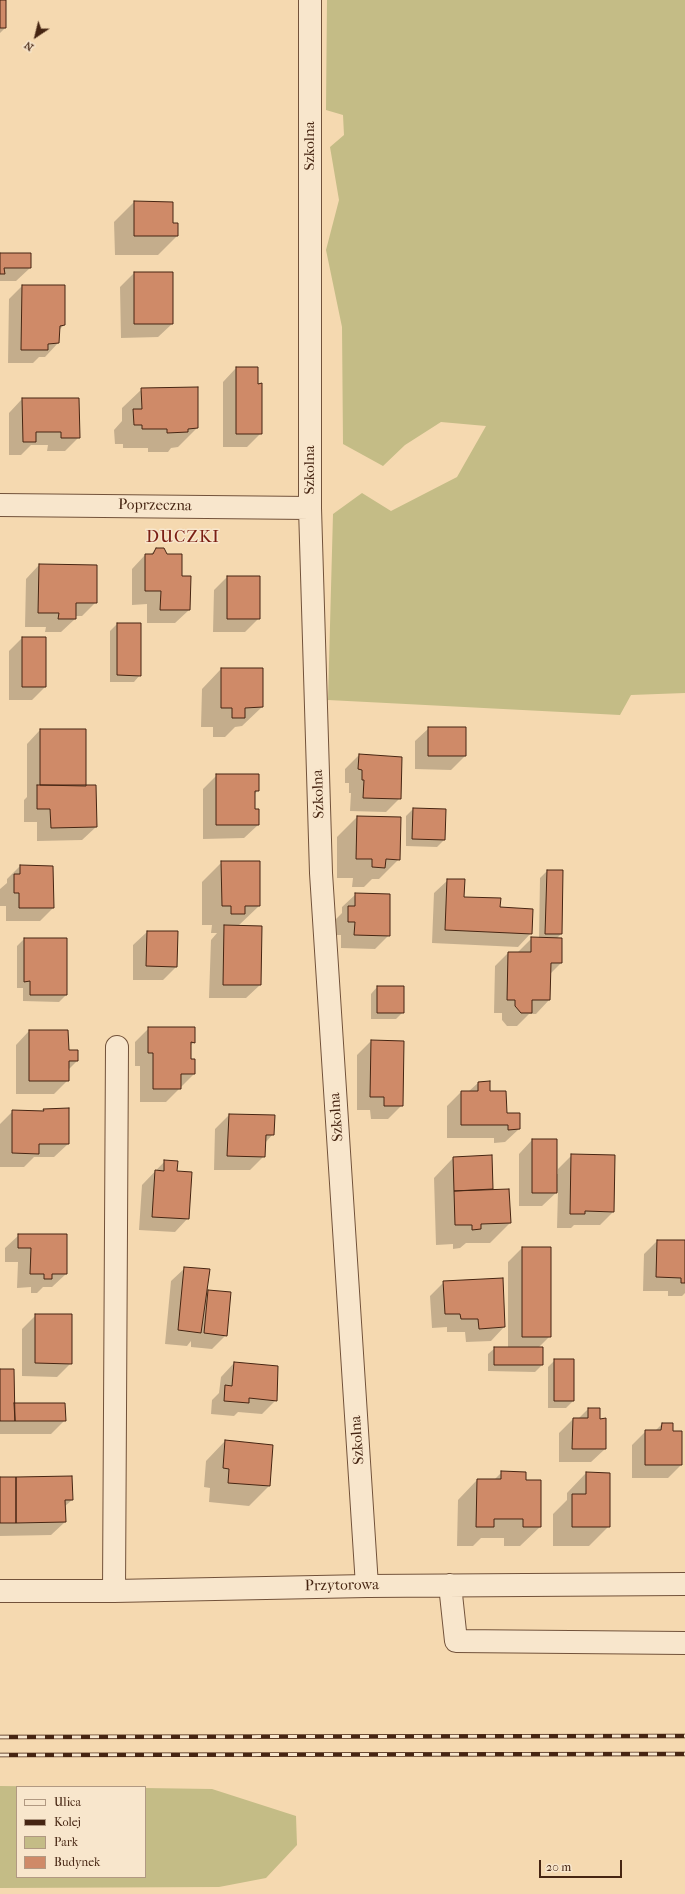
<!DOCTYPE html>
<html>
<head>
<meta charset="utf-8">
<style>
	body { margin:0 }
	#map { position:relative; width:685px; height:1894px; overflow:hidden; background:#f5d9b0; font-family:"IM FELL French Canon",serif }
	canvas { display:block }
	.legend { position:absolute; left:16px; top:1786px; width:130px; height:92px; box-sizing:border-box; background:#f8e6cc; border:1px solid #b19982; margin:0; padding:5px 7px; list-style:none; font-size:12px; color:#462512 }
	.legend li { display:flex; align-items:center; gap:8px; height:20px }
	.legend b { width:20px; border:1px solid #b19982 }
	.north { position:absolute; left:16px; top:16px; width:40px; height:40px; -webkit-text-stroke:3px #f8e6cc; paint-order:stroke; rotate:215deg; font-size:11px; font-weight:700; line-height:16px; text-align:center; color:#462512 }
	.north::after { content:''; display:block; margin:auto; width:14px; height:18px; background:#462512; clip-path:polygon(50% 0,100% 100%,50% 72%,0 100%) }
	.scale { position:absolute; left:539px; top:1860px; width:83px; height:18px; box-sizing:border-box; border:2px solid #462512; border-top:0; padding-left:5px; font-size:12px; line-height:14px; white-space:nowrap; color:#462512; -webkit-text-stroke:3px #f8e6cc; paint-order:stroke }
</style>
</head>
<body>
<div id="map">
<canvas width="685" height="1894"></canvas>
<ul class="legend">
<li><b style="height:5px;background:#f8e6cc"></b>Ulica</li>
<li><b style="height:5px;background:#462512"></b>Kolej</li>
<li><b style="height:11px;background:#c4bc86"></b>Park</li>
<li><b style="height:11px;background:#cf8a68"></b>Budynek</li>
</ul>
<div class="north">N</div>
<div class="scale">20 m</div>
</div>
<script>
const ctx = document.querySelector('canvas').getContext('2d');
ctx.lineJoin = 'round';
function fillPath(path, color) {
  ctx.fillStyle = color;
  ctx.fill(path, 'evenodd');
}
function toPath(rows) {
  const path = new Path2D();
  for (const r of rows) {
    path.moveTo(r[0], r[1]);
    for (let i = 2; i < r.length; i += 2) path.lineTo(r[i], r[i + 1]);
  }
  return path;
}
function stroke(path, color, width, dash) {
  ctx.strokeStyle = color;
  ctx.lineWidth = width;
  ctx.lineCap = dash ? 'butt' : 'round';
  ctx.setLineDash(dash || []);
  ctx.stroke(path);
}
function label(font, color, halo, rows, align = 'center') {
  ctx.font = font + ' "IM FELL French Canon",serif';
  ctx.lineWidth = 3;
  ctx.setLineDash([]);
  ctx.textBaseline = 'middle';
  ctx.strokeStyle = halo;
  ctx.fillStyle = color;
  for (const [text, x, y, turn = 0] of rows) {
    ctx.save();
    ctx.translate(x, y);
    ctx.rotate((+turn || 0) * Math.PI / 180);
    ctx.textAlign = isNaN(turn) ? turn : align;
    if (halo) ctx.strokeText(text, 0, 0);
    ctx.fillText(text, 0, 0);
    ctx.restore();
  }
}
const green = toPath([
	[327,0,685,0,685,693,631,695,620,715,328,700,333,514,362,493,391,511,457,477,486,426,441,422,405,445,383,466,343,444,342,327,326,250,339,200,330,147,344,135,343,115,326,110],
	[0,1786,98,1787,17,1787,17,1877,145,1877,145,1788,212,1789,296,1816,297,1845,266,1878,219,1887,0,1888]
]);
const shadow = toPath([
	[0,0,5,0,5,28,0,33],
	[134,202,172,224,177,236,158,255,115,255,114,222],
	[0,255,30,268,16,281,0,281],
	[134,273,172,324,158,337,121,338,120,287],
	[22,286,64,325,59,330,58,343,45,357,39,357,33,363,8,363,9,299],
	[236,368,261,433,247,447,223,447,223,382],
	[142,389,197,428,178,447,171,448,168,452,148,452,148,448,123,448,123,444,115,444,114,430,122,421,122,408],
	[22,399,79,437,65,451,47,451,48,445,31,445,21,455,9,455,9,413],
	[156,549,181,577,189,610,175,623,147,623,147,604,132,605,132,569,145,555,150,555],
	[39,565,96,602,82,616,75,616,75,619,61,632,45,632,46,627,25,627,26,579],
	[227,577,259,618,245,632,213,632,214,590],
	[117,624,140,675,134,682,110,682,110,631],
	[22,638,45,687,32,700,9,700,9,651],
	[221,669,262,707,242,726,235,727,225,737,213,737,213,727,201,727,202,689],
	[429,728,465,728,465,756,451,770,415,769,415,741],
	[40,730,85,786,96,827,82,840,37,841,37,822,24,822,24,800,27,797,27,744],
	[359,755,400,798,386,812,350,811,351,793,349,793,349,783,345,783,345,769],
	[217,775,258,790,254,795,254,810,258,825,244,838,203,839,203,789],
	[413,809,444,840,437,847,406,846,406,816],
	[357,817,399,859,379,879,372,879,364,887,352,887,353,878,337,878,337,837],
	[222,862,259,906,238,926,260,985,246,998,209,998,211,940,217,933,211,933,212,925,202,925,202,882],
	[20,866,53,908,40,921,6,921,6,906,0,906,0,889,7,883,7,879],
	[547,871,561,934,556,939,561,963,550,974,549,1000,536,1014,529,1014,517,1026,507,1026,502,1020,502,1013,494,1013,495,966,508,953,518,952,532,938,539,939,540,878],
	[448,880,463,898,531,933,518,947,432,943,434,893],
	[356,894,389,935,375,949,341,948,341,935,334,935,335,920,342,913,342,907],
	[147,932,176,967,163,980,133,980,133,945],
	[24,939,66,995,59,1002,23,1001,23,988,17,988,17,946],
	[377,987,403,1012,396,1019,371,1019,371,994],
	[149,1028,194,1042,190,1046,190,1060,194,1074,166,1102,140,1102,140,1066,135,1066,135,1042],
	[29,1031,68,1051,77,1061,68,1070,68,1080,54,1094,16,1094,16,1045],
	[371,1041,403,1042,402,1105,388,1119,371,1119,370,1110,357,1110,357,1055],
	[478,1083,519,1129,505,1142,494,1143,494,1138,447,1138,447,1106,461,1092,468,1092],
	[44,1110,68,1144,54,1157,34,1157,24,1167,0,1167,0,1124,13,1111,42,1112],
	[229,1115,273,1134,265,1143,264,1156,250,1170,214,1170,215,1129],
	[532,1140,556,1174,558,1174,558,1169,572,1155,613,1212,600,1225,574,1225,571,1228,557,1228,558,1191,542,1206,519,1206,519,1154],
	[491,1156,492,1190,508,1190,510,1223,490,1243,466,1243,460,1248,453,1249,453,1244,436,1245,434,1178,453,1158],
	[165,1161,176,1172,188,1218,175,1232,139,1230,142,1185],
	[19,1235,66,1274,52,1287,43,1287,37,1293,31,1293,31,1287,17,1288,18,1262,5,1262,5,1248],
	[657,1241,685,1241,685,1293,682,1296,668,1296,668,1291,643,1291,644,1254],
	[522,1248,550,1248,550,1336,538,1348,542,1365,535,1372,488,1371,488,1354,495,1348,508,1348,508,1262],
	[185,1268,206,1294,209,1291,226,1335,212,1349,191,1347,191,1341,187,1346,165,1344,171,1281],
	[502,1279,504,1327,491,1341,466,1342,465,1332,447,1332,447,1327,432,1328,430,1296,444,1282],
	[36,1315,71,1363,57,1377,22,1376,22,1329],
	[555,1360,573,1401,566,1408,548,1408,548,1367],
	[234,1363,276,1400,262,1414,238,1412,234,1416,211,1414,212,1400,219,1393,221,1377],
	[0,1370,13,1404,65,1420,51,1434,0,1434],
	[588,1409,599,1420,605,1449,591,1462,559,1462,559,1433,573,1419,578,1419],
	[662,1424,672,1432,681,1465,668,1478,632,1478,632,1445,646,1431,655,1431],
	[225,1441,272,1446,269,1486,249,1506,209,1502,210,1488,204,1487,206,1461],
	[502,1472,525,1481,540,1527,520,1546,504,1546,504,1538,481,1538,473,1546,457,1546,458,1500,477,1480,494,1480],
	[586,1473,609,1526,589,1546,553,1546,553,1514,567,1500,567,1493],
	[0,1478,72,1500,64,1507,65,1522,51,1535,0,1536]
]);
const building = toPath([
	[0,0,6,0,6,28,0,28,0,0],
	[134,201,173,202,173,223,178,223,178,236,134,236,134,201],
	[0,253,31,253,31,268,4,268,5,274,0,274,0,253],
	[134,272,173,272,173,324,134,324,134,272],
	[22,285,65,285,65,325,60,326,59,343,48,344,48,350,21,350,22,285],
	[236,367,258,367,258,384,262,383,262,434,236,434,236,367],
	[198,387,198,428,188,429,188,432,167,433,167,429,142,429,142,425,134,425,133,409,142,409,141,388,198,387],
	[22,398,79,398,80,438,61,438,61,432,36,432,36,442,23,442,22,398],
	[156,548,164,548,167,554,182,554,182,576,191,576,190,610,160,610,161,591,145,591,145,554,153,554,156,548],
	[39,564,97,565,97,603,76,603,76,619,58,619,59,613,38,613,39,564],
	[227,576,260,576,260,619,227,619,227,576],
	[117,623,141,623,141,676,117,675,117,623],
	[22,637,46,637,46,687,22,687,22,637],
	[221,668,263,668,263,707,245,708,245,718,232,718,232,708,221,708,221,668],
	[428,727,466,727,466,756,428,756,428,727],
	[40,729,86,729,86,786,40,785,40,729],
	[359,754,402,757,401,799,363,798,364,780,362,780,362,770,358,769,359,754],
	[216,774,259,774,259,791,255,791,255,809,259,809,259,825,216,825,216,774],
	[37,785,96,785,97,827,51,828,50,809,37,809,37,785],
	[413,808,446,809,445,840,412,839,413,808],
	[357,816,401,817,400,860,386,859,385,868,372,867,372,859,356,859,357,816],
	[221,861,260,861,260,906,245,906,245,914,231,914,231,906,222,906,221,861],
	[20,865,53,866,54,908,19,908,19,893,14,893,14,874,20,874,20,865],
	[547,870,563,870,562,934,545,934,547,870],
	[447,879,465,879,464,897,501,898,500,907,533,909,532,934,445,930,447,879],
	[355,893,390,894,390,936,354,935,355,922,348,922,348,906,355,906,355,893],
	[224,925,262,926,261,985,223,985,224,925],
	[147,931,178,931,177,967,146,966,147,931],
	[531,937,562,938,562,963,551,963,550,1000,532,1000,532,1013,521,1013,515,1006,515,1000,507,1000,508,952,531,952,531,937],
	[24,938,67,938,67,995,30,995,30,981,24,982,24,938],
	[377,986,404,986,404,1013,377,1013,377,986],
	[148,1027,195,1027,195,1043,191,1042,191,1059,195,1059,195,1074,181,1074,181,1089,153,1089,153,1053,148,1053,148,1027],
	[29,1030,68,1030,69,1050,78,1050,78,1061,69,1061,69,1081,29,1081,29,1030],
	[371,1040,404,1041,403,1106,384,1106,384,1097,370,1097,371,1040],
	[490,1081,490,1091,506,1091,507,1113,520,1113,520,1129,508,1130,508,1125,461,1125,461,1091,478,1091,478,1082,490,1081],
	[69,1108,69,1144,39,1144,39,1154,12,1153,12,1110,44,1111,43,1109,69,1108],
	[229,1114,275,1115,274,1135,266,1135,265,1157,227,1156,229,1114],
	[532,1139,557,1139,557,1193,532,1193,532,1139],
	[571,1154,615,1155,614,1212,585,1211,585,1214,570,1214,571,1154],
	[492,1155,493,1189,454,1191,453,1157,492,1155],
	[164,1160,178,1161,177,1171,192,1172,189,1219,152,1217,155,1170,164,1171,164,1160],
	[509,1189,511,1223,481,1224,481,1229,472,1230,472,1225,455,1225,454,1191,509,1189],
	[18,1234,67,1234,67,1274,52,1274,52,1279,44,1279,44,1274,30,1274,31,1248,18,1248,18,1234],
	[657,1240,685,1240,685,1283,681,1283,681,1278,656,1277,657,1240],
	[522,1247,551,1247,551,1337,522,1337,522,1247],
	[184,1267,210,1269,201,1333,178,1330,184,1267],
	[503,1278,505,1327,479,1329,478,1319,461,1319,460,1314,445,1314,443,1281,503,1278],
	[208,1290,231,1292,227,1336,204,1333,208,1290],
	[35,1314,72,1314,72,1364,35,1363,35,1314],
	[494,1347,543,1347,543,1365,494,1365,494,1347],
	[554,1359,574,1359,574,1401,554,1401,554,1359],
	[234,1362,278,1366,277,1401,249,1398,249,1403,224,1401,225,1385,232,1386,234,1362],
	[0,1369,14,1369,15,1421,0,1421,0,1369],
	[14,1403,65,1403,66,1421,15,1421,14,1403],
	[588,1408,600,1408,600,1419,606,1418,606,1449,572,1449,573,1418,588,1418,588,1408],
	[662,1423,673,1423,673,1431,682,1431,682,1465,645,1465,645,1430,661,1430,662,1423],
	[225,1440,273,1445,270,1486,228,1483,229,1469,223,1468,225,1440],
	[501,1471,526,1472,526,1480,541,1480,541,1527,523,1527,523,1519,494,1519,494,1527,476,1527,477,1479,501,1479,501,1471],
	[586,1472,610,1473,610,1527,572,1527,572,1494,586,1494,586,1472],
	[72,1476,73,1500,65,1500,66,1522,16,1523,16,1477,72,1476],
	[0,1477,16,1477,16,1523,0,1523,0,1477]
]);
const minor = toPath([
	[310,0,310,508,321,873,367,1586],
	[0,505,310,508],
	[450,1585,456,1641,685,1643],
	[0,1591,114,1591,367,1586,685,1584],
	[114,1591,117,1047]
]);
const rail = toPath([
	[0,1737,685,1736],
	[0,1755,685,1754]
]);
const streetNames = [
	["Szkolna",310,146,-90],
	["Szkolna",310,470,-90],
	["Poprzeczna",155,506,1],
	["Szkolna",319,794,-92],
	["Szkolna",337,1117,-94],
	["Szkolna",358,1440,-94],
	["Przytorowa",342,1586,-1]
];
const quarterNames = [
	["DUCZKI",183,538]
];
fillPath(green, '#c4bc86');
fillPath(shadow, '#0003');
fillPath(building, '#cf8a68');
stroke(building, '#462512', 1);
stroke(minor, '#72523a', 24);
stroke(minor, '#f8e6cc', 22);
stroke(rail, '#462512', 4.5);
stroke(rail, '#f8e6cc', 3, [9]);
label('15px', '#462512', '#f8e6cc', streetNames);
ctx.letterSpacing = '1px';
label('17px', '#7a1f14', '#f8e6cc', quarterNames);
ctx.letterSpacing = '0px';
</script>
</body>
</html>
